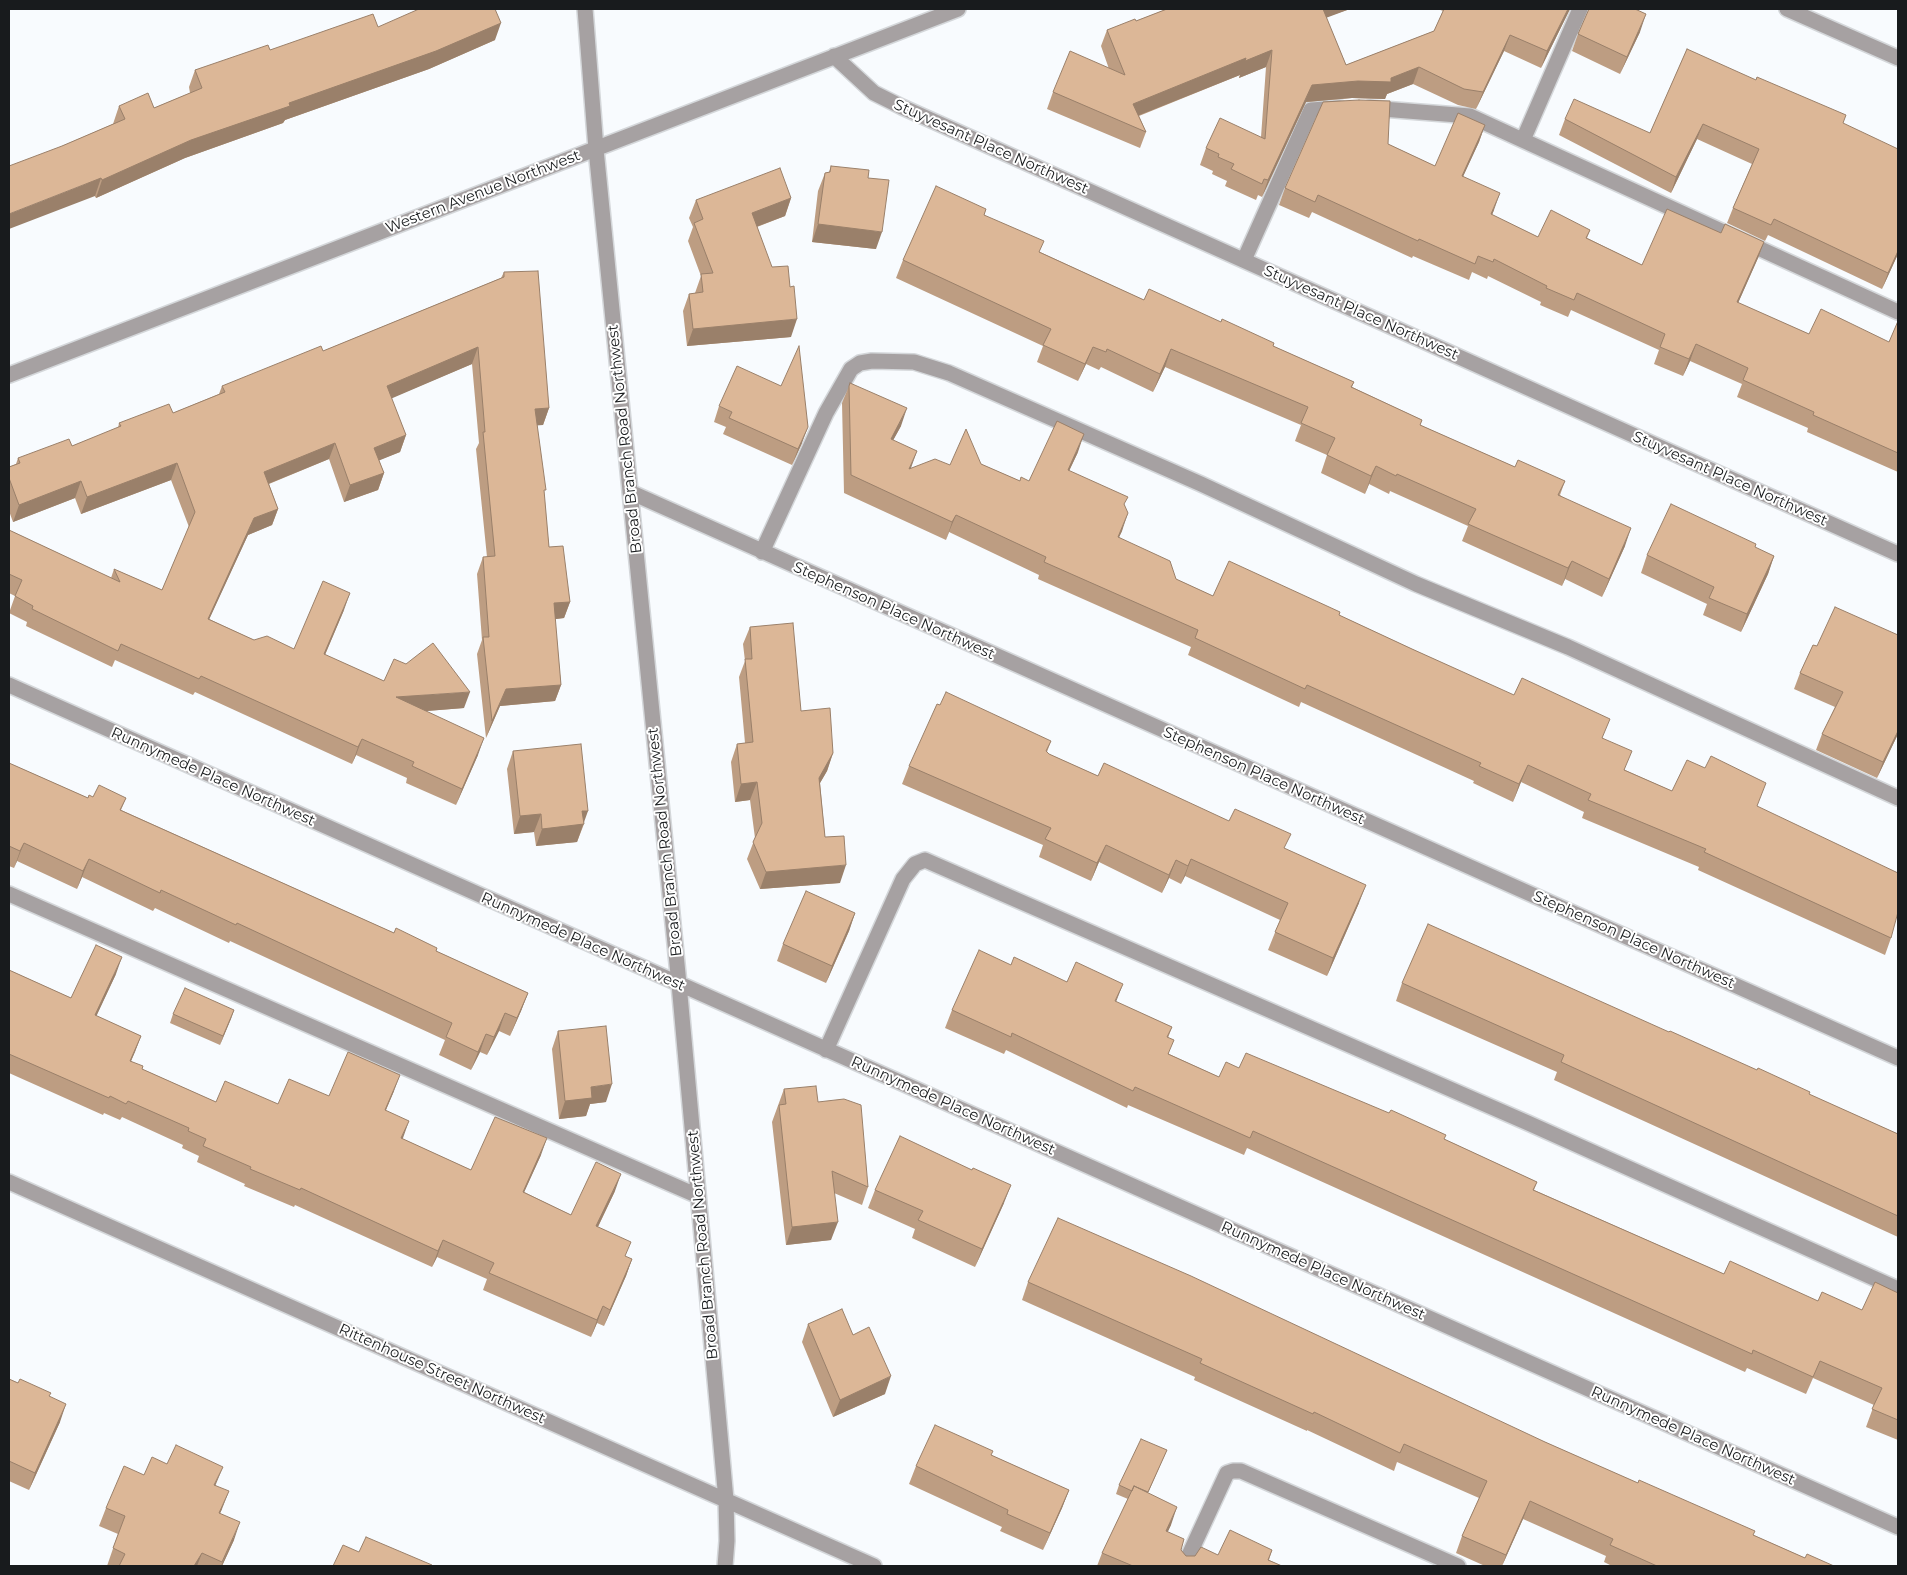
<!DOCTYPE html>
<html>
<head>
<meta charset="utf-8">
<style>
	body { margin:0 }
	#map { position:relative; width:1907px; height:1575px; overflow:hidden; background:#f8fbfe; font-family:Montserrat,sans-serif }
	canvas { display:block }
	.frame { position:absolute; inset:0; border:10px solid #181b1d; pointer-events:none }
</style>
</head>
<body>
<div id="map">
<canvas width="1907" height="1575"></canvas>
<div class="frame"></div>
</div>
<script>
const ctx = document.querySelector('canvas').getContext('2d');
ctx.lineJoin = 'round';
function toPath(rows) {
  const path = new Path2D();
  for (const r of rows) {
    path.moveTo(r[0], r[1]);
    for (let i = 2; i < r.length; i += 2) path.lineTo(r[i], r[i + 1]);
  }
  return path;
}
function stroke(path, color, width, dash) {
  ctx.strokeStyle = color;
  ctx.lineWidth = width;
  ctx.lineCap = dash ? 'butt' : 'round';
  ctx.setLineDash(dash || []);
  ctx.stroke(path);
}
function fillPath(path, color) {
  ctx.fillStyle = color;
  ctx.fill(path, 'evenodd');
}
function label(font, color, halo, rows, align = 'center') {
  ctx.font = font + ' Montserrat,sans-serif';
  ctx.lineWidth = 4;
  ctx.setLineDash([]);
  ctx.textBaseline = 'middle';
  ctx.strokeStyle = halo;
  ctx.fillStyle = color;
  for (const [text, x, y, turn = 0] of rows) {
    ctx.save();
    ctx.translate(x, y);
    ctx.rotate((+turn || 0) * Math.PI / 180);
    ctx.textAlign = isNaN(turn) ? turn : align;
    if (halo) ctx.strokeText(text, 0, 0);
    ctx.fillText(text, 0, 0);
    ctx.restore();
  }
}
const minor = toPath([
	[585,9,596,149,679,984,726,1500,727,1541,725,1566],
	[1787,9,1898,58],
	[834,56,874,93,902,107,1898,554],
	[1370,108,1470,116,1898,312],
	[1523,140,1580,9],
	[1244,260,1311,110,1340,108],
	[9,375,958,9],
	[630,492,1898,1058],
	[762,552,826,413,851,369,860,363,872,361,914,362,949,373,1201,484,1416,584,1568,647,1898,798],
	[9,685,1898,1527],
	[9,894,698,1196],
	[826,1050,903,879,915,864,925,860,1528,1123,1898,1289],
	[9,1182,874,1566],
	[1184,1566,1227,1473,1233,1471,1241,1471,1458,1566]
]);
const wall = toPath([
	[1167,9,1350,9,1326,17,1346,65,1434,31,1443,11,1438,9,1570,9,1541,68,1504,51,1476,109,1458,105,1413,84,1387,94,1385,99,1352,98,1306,102,1262,197,1258,195,1256,200,1225,186,1227,181,1212,174,1213,171,1200,165,1206,148,1261,137,1266,67,1239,78,1240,75,1139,116,1146,132,1140,148,1047,109,1053,92,1109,69,1101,46,1107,30,1136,21],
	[378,27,495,40,429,69,285,120,283,123,185,158,96,198,62,146,113,124,119,106,154,108,190,93,189,87,195,70,270,50],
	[1640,32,1620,74,1572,51,1578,34],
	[1687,49,1843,124,1898,254,1882,289,1768,235,1765,241,1727,223,1733,208,1752,164,1697,139,1671,193,1559,135,1565,119,1650,133],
	[1485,125,1479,142,1463,176,1494,210,1492,215,1538,237,1590,230,1587,238,1642,265,1721,233,1764,242,1758,258,1738,303,1809,334,1889,342,1898,321,1898,472,1807,432,1808,428,1737,397,1742,384,1690,361,1683,376,1654,364,1659,350,1571,310,1568,317,1540,305,1541,302,1488,276,1487,279,1472,272,1469,280,1413,256,1412,258,1312,212,1309,218,1279,205,1285,188,1388,144,1435,166],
	[831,166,868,178,876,249,812,242,818,191,825,173,829,172],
	[791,198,785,216,757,227,791,337,687,346,683,311,689,294,695,293,701,276,688,241,693,227,689,218,696,200],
	[986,209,984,215,1040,252,1144,300,1273,346,1354,382,1352,387,1422,420,1420,425,1515,467,1565,481,1560,495,1625,546,1602,597,1565,579,1562,586,1462,541,1468,526,1390,491,1389,494,1369,484,1365,494,1321,473,1327,455,1295,441,1301,425,1165,367,1153,392,1101,367,1099,370,1086,364,1078,381,1037,362,1043,346,896,278,903,260],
	[504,272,549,408,543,425,537,425,549,547,570,602,564,618,555,619,561,685,555,701,500,706,486,738,477,654,482,640,477,574,483,557,487,557,476,449,479,443,472,364,391,398,406,435,400,452,379,460,384,473,378,490,344,502,329,459,269,484,278,509,272,525,248,535,209,619,254,640,294,649,344,610,325,655,384,681,464,708,426,711,478,755,456,805,406,783,407,778,356,755,352,764,195,692,193,695,115,660,112,667,26,626,27,622,9,613,15,596,9,593,9,530,111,578,114,569,162,590,189,527,171,480,81,514,75,498,13,522,9,511,9,467,16,464,18,458,72,446,118,428,119,423,173,413,219,394,222,386,323,351,501,278],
	[849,386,901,426,893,440,911,468,981,464,1020,481,1029,481,1078,452,1069,471,1125,505,1122,531,1119,537,1176,579,1213,596,1339,615,1603,738,1625,770,1672,791,1757,806,1891,938,1885,955,1698,870,1699,867,1582,818,1584,812,1521,782,1513,802,1473,783,1474,781,1301,702,1299,707,1188,655,1191,647,1038,579,1039,575,949,532,946,540,844,493,842,403],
	[719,406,802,443,792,465,723,434,726,427,714,422],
	[1755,548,1774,556,1768,574,1741,632,1703,615,1707,604,1641,573,1647,555],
	[750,627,801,711,833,753,827,771,820,783,825,837,840,883,760,889,747,859,755,838,750,800,735,802,731,762,737,744,745,743,739,677,745,661,743,644],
	[1813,645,1898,734,1877,778,1816,750,1822,734,1835,707,1794,689,1800,673],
	[1051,741,1047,752,1049,754,1098,776,1285,849,1359,903,1327,976,1268,950,1280,920,1185,876,1181,884,1169,878,1162,893,1099,862,1091,881,1039,857,1043,845,902,784,909,766],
	[513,751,584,824,577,842,536,846,534,832,514,834,507,769],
	[9,763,88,798,93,797,126,798,121,810,394,933,436,951,528,993,521,1011,510,1036,499,1031,487,1055,480,1052,471,1070,439,1055,445,1040,230,941,229,943,155,908,153,911,82,877,77,889,17,861,14,868,9,866],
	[855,913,849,931,826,983,777,961,783,944],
	[1011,965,1067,982,1116,1002,1172,1027,1168,1038,1169,1054,1219,1077,1239,1068,1444,1139,1537,1182,1534,1190,1724,1274,1818,1301,1862,1310,1898,1293,1898,1440,1866,1427,1874,1405,1813,1378,1806,1394,1747,1368,1745,1372,1247,1148,1244,1155,1128,1105,1127,1108,1006,1050,1004,1054,945,1028,952,1010],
	[9,970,71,998,116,974,96,1016,141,1036,131,1061,142,1069,216,1102,278,1104,329,1096,394,1091,386,1110,403,1139,471,1170,541,1155,524,1192,571,1215,615,1191,598,1227,626,1257,632,1259,626,1276,604,1326,597,1323,591,1337,483,1290,487,1279,437,1257,432,1267,295,1205,294,1207,244,1186,245,1184,197,1162,199,1156,182,1148,183,1145,122,1117,120,1120,104,1113,103,1115,9,1073],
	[1402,983,1669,1032,1898,1134,1898,1237,1554,1080,1557,1072,1396,1001],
	[234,1010,220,1045,170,1023,173,1014],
	[558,1031,606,1102,590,1104,586,1116,559,1119,552,1049],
	[784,1089,818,1102,868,1187,862,1205,834,1193,831,1240,786,1245,772,1122],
	[875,1190,1004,1203,975,1267,912,1238,915,1229,868,1208],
	[1028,1282,1545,1442,1805,1558,1834,1566,1612,1566,1604,1562,1606,1556,1523,1519,1502,1566,1485,1566,1456,1553,1462,1536,1479,1498,1397,1462,1394,1471,1307,1430,1307,1431,1194,1380,1195,1377,1022,1300],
	[808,1324,853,1335,885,1394,833,1417,802,1342],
	[9,1379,50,1397,60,1422,29,1490,9,1481],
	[1167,1450,1148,1493,1171,1525,1167,1532,1186,1556,1218,1555,1272,1550,1269,1560,1282,1566,1097,1566,1102,1553,1128,1499,1116,1494,1119,1485],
	[991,1455,1069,1490,1062,1508,1043,1550,1000,1531,1002,1527,909,1484,916,1466],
	[167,1464,216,1485,222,1509,220,1513,234,1540,222,1566,107,1566,118,1534,99,1526,106,1508,144,1475]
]);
const shadedWall = toPath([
	[1320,9,1350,9,1315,22],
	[1568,9,1570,9,1541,68,1547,51],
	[1646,14,1640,32,1620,74,1627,57],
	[501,23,495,40,429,69,285,120,283,123,185,158,96,198,102,180,191,140],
	[1510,35,1504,51,1476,109,1483,92],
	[1272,50,1266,67,1239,78,1240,75,1127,120,1133,104,1246,58],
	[1419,67,1413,84,1387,94,1385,99,1352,98,1306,102,1262,197,1268,180,1312,85,1391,78],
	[1703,124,1697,139,1671,193,1676,177],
	[1485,125,1479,142,1456,192,1462,176],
	[101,178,95,196,9,229,9,214],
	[1500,193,1494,210,1485,231,1491,214],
	[791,198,785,216,745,231,752,213],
	[818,224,882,232,876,249,812,242],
	[1764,242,1758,258,1731,319,1737,302],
	[1898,251,1898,254,1882,289,1888,273],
	[797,319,791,337,687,346,693,329],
	[1696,344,1690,361,1683,376,1689,359],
	[478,347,472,364,381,403,387,386],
	[1093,347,1086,364,1078,381,1085,364],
	[1171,349,1165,367,1153,392,1160,374],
	[549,408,543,425,529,426,535,409],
	[907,408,901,426,884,457,891,439],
	[808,427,802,443,792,465,798,449],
	[1084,434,1078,452,1061,488,1068,470],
	[406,435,400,452,368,465,374,448],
	[335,443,329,459,258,488,264,472],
	[917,451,911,468,909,469],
	[177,463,171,480,81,514,87,497],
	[1376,466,1369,484,1365,494,1371,476],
	[384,473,378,490,344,502,350,485],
	[81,481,75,498,13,522,19,505],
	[278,509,272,525,248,535,202,635,208,619,254,518],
	[1128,513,1122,531,1111,554,1118,537],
	[956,515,949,532,946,540,952,522],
	[1631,528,1625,546,1602,597,1609,579],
	[1774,556,1768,574,1741,632,1747,614],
	[1572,561,1565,579,1562,586,1568,568],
	[350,593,344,610,318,671,324,654],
	[570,602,564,618,548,620,554,603],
	[561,685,555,701,500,706,486,738,492,721,506,689],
	[470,692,464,708,390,714,396,697],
	[1898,731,1898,734,1877,778,1883,762],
	[484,738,478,755,456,805,462,789],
	[362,739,356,755,352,764,358,747],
	[833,753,827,771,813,795,819,778],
	[1528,765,1521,782,1513,802,1519,784],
	[757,782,750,800,735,802,741,784],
	[582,811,588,811,577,842,536,846,542,829],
	[541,814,534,832,514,834,520,816],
	[24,843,17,861,14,868,20,851],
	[1106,845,1099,862,1091,881,1097,863],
	[89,859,82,877,77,889,83,871],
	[1191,859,1185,876,1181,884,1188,866],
	[1176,860,1169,878,1162,893,1169,875],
	[846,865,840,883,760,889,766,872],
	[1366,885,1359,903,1327,976,1333,958],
	[855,913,849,931,826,983,832,966],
	[122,957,116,974,89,1032,95,1015],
	[1123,984,1116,1002,1115,1001],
	[528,993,521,1011,510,1036,517,1018],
	[234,1010,231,1019,220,1045,223,1036],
	[505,1013,499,1031,487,1055,494,1037],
	[486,1034,480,1052,471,1070,478,1052],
	[141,1036,135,1052,124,1077,130,1061],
	[400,1075,394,1091,379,1126,385,1110],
	[612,1084,606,1102,590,1104,586,1116,559,1119,565,1101,591,1087],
	[409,1121,403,1138,395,1155,401,1138],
	[547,1138,541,1155,517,1208,523,1192],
	[621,1174,615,1191,590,1243,596,1226],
	[1011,1185,1004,1203,975,1267,982,1249],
	[838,1222,831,1240,786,1245,792,1227],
	[443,1240,437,1257,432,1267,438,1251],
	[632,1259,626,1276,604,1326,610,1310],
	[603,1306,597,1323,591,1337,597,1320],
	[891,1376,885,1394,833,1417,840,1400],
	[66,1404,60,1422,29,1490,35,1473],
	[223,1467,216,1484,208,1502,214,1485],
	[1069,1490,1062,1508,1043,1550,1050,1533],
	[229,1491,222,1509,212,1531,219,1513],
	[1530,1501,1523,1519,1502,1566,1506,1555],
	[1177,1507,1171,1525,1160,1549,1166,1531],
	[240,1522,234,1540,222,1566,221,1566],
	[202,1553,197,1566,194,1566]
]);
const building = toPath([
	[419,9,495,9,501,23,436,51,289,103,290,106,191,140,102,180,101,178,9,214,9,166,62,146,125,119,119,106,148,93,154,108,202,88,195,70,268,45,270,50,373,14,378,27,419,9],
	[1167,9,1323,9,1346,65,1434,31,1444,9,1568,9,1547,51,1510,35,1483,92,1464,89,1419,67,1391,78,1391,82,1358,81,1312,85,1268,180,1264,179,1262,184,1231,169,1234,164,1218,157,1219,154,1206,148,1220,118,1265,139,1272,50,1245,61,1246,58,1133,104,1146,132,1053,92,1070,51,1125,75,1107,30,1135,19,1136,21,1167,9],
	[1589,9,1635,9,1646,14,1627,57,1578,34,1589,9],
	[1687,49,1756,80,1757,77,1846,115,1843,123,1898,149,1898,251,1888,273,1774,219,1771,225,1733,208,1759,149,1703,124,1676,177,1565,119,1574,99,1650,133,1687,49],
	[1359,100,1390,101,1388,144,1435,166,1458,113,1485,125,1462,176,1500,193,1491,214,1538,237,1551,210,1590,230,1586,238,1642,265,1667,209,1721,233,1725,224,1764,242,1737,302,1809,334,1821,309,1889,342,1898,321,1898,453,1813,415,1814,412,1743,380,1748,368,1696,344,1689,359,1660,347,1665,334,1577,293,1574,300,1546,288,1547,286,1494,259,1493,262,1478,256,1475,264,1419,239,1418,241,1318,195,1315,202,1285,188,1323,102,1359,100],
	[831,166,869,170,868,178,889,180,882,232,818,224,825,173,830,172,831,166],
	[780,168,791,198,752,213,772,267,788,266,790,287,794,286,797,319,693,329,689,294,703,292,701,274,713,273,694,223,703,219,696,200,780,168],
	[936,186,986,209,984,215,1044,241,1039,252,1144,300,1149,289,1221,322,1222,319,1274,343,1273,346,1354,382,1351,387,1422,420,1420,425,1515,467,1518,460,1565,481,1558,495,1631,528,1609,579,1572,561,1568,568,1468,524,1476,509,1397,474,1396,476,1376,466,1371,476,1327,455,1335,438,1301,423,1308,407,1171,349,1160,374,1107,349,1106,352,1093,347,1085,364,1043,345,1051,329,903,260,936,186],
	[538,271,549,408,535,409,546,490,544,490,549,547,563,546,570,602,554,603,561,685,506,689,492,721,483,637,489,637,483,557,495,556,483,432,485,432,478,347,387,386,406,435,374,448,384,473,350,485,335,443,264,472,278,509,254,518,208,619,254,640,267,636,294,649,323,581,350,593,324,654,384,681,394,659,406,664,433,643,470,692,396,697,484,738,462,789,412,766,414,762,362,739,358,747,201,676,199,679,121,644,118,651,32,609,33,606,15,596,22,580,9,574,9,530,120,582,114,569,162,590,195,512,177,463,87,497,81,481,19,505,9,478,9,467,20,463,18,458,69,439,72,446,121,426,119,423,169,404,173,413,225,392,222,386,321,346,323,351,504,277,504,272,538,271],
	[799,346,808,427,798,449,729,418,732,412,719,406,737,366,781,386,799,346],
	[850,383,907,408,891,439,917,451,909,469,935,459,950,465,966,429,981,464,1020,481,1021,477,1029,481,1057,421,1084,434,1068,470,1128,497,1124,504,1128,513,1118,537,1170,561,1176,579,1213,596,1229,561,1340,612,1339,615,1412,649,1514,695,1522,678,1610,719,1602,738,1632,751,1624,770,1672,791,1687,760,1705,768,1711,756,1766,783,1757,806,1898,873,1898,912,1891,938,1704,852,1706,849,1588,800,1591,794,1528,765,1519,784,1479,766,1481,763,1307,685,1305,689,1195,638,1198,630,1044,562,1046,557,956,515,952,522,851,475,849,386,850,383],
	[1671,504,1756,544,1755,547,1774,556,1747,614,1709,598,1714,587,1647,555,1671,504],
	[1835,607,1898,635,1898,731,1883,762,1822,734,1843,692,1800,673,1813,645,1817,646,1835,607],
	[793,623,801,711,830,708,833,753,819,778,825,837,844,836,846,865,766,872,753,842,762,823,757,782,741,784,737,744,753,742,745,659,752,659,750,627,793,623],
	[946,692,1051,741,1046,751,1049,754,1098,776,1104,763,1229,821,1235,809,1291,834,1284,848,1366,885,1333,958,1275,932,1288,903,1191,859,1188,866,1176,860,1169,875,1106,845,1097,863,1045,839,1051,828,909,766,937,704,940,705,946,692],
	[581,744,588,811,582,811,584,824,542,829,541,814,520,816,513,751,581,744],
	[9,763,88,798,89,795,93,797,99,785,126,798,120,810,394,933,396,928,437,948,436,951,528,993,517,1018,505,1013,494,1037,486,1034,478,1052,446,1037,452,1023,237,923,236,925,161,890,160,893,89,859,83,871,24,843,20,851,9,846,9,763],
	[806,891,855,913,832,966,783,944,806,891],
	[1428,924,1669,1032,1670,1031,1757,1070,1758,1068,1810,1092,1809,1094,1898,1134,1898,1216,1561,1062,1564,1055,1402,983,1428,924],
	[96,945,122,957,95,1015,141,1036,130,1061,143,1066,142,1069,216,1102,225,1081,278,1104,289,1079,329,1096,348,1052,400,1075,385,1110,409,1121,401,1138,471,1170,495,1117,547,1138,523,1192,571,1215,596,1162,621,1174,596,1226,631,1242,625,1256,632,1259,610,1310,603,1306,597,1320,489,1273,494,1263,443,1240,438,1251,301,1188,300,1190,250,1169,251,1167,203,1146,206,1139,188,1131,189,1128,128,1101,126,1104,110,1096,109,1098,9,1054,9,970,71,998,96,945],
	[979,950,1011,965,1014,957,1067,982,1076,962,1123,984,1115,1001,1172,1027,1167,1037,1174,1040,1168,1054,1219,1077,1226,1062,1239,1068,1246,1053,1389,1113,1391,1110,1446,1135,1444,1139,1537,1182,1533,1190,1724,1274,1730,1261,1818,1301,1822,1292,1862,1310,1875,1282,1898,1293,1898,1420,1872,1409,1882,1388,1820,1361,1813,1377,1753,1350,1752,1354,1253,1131,1250,1138,1135,1087,1133,1091,1012,1033,1011,1037,952,1010,979,950],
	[185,988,234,1010,223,1036,173,1014,185,988],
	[606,1026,612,1084,591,1087,592,1098,565,1101,558,1031,606,1026],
	[816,1086,818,1102,844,1099,861,1105,868,1187,832,1171,838,1222,792,1227,779,1105,786,1104,784,1089,816,1086],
	[900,1136,972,1170,973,1168,1011,1185,982,1249,918,1220,923,1211,875,1190,900,1136],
	[1058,1218,1191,1276,1545,1442,1638,1483,1639,1480,1755,1531,1753,1535,1805,1558,1807,1554,1834,1566,1657,1566,1610,1545,1613,1539,1530,1501,1506,1555,1462,1536,1487,1481,1404,1444,1400,1453,1314,1412,1313,1414,1200,1363,1202,1359,1028,1282,1058,1218],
	[842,1309,853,1335,869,1327,891,1376,840,1400,808,1324,842,1309],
	[9,1379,18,1383,20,1379,51,1393,49,1396,66,1404,35,1473,9,1461,9,1379],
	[935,1425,993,1451,991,1455,1069,1490,1050,1533,1007,1514,1008,1510,916,1466,935,1425],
	[1141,1439,1167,1450,1148,1492,1134,1486,1132,1491,1119,1485,1141,1439],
	[176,1445,223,1467,214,1485,229,1491,219,1513,240,1522,222,1562,202,1553,194,1566,119,1566,125,1554,113,1548,125,1516,106,1508,124,1466,144,1475,152,1457,167,1464,176,1445],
	[1134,1486,1177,1507,1166,1531,1184,1539,1181,1550,1186,1556,1195,1556,1201,1547,1218,1555,1230,1530,1272,1550,1268,1560,1282,1566,1133,1566,1102,1553,1134,1486],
	[366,1537,432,1565,431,1566,333,1566,343,1545,359,1552,366,1537]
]);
const streetNames = [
	["Stuyvesant Place Northwest",991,147,24],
	["Western Avenue Northwest",483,192,-21],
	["Stuyvesant Place Northwest",1361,313,24],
	["Broad Branch Road Northwest",625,439,-96],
	["Stuyvesant Place Northwest",1730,479,24],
	["Stephenson Place Northwest",894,611,24],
	["Stephenson Place Northwest",1264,776,24],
	["Runnymede Place Northwest",213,777,24],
	["Broad Branch Road Northwest",665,842,-96],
	["Stephenson Place Northwest",1634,940,24],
	["Runnymede Place Northwest",583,942,24],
	["Runnymede Place Northwest",953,1106,24],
	["Broad Branch Road Northwest",703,1245,-95],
	["Runnymede Place Northwest",1323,1271,24],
	["Rittenhouse Street Northwest",442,1374,24],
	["Runnymede Place Northwest",1693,1436,24]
];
stroke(minor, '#d4d7da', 18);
stroke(minor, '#a6a1a2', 15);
fillPath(wall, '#bd9d82');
fillPath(shadedWall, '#9a806a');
fillPath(building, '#dcb797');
stroke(building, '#9a806a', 1);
label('15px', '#181b1d', '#fff', streetNames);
</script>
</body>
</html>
